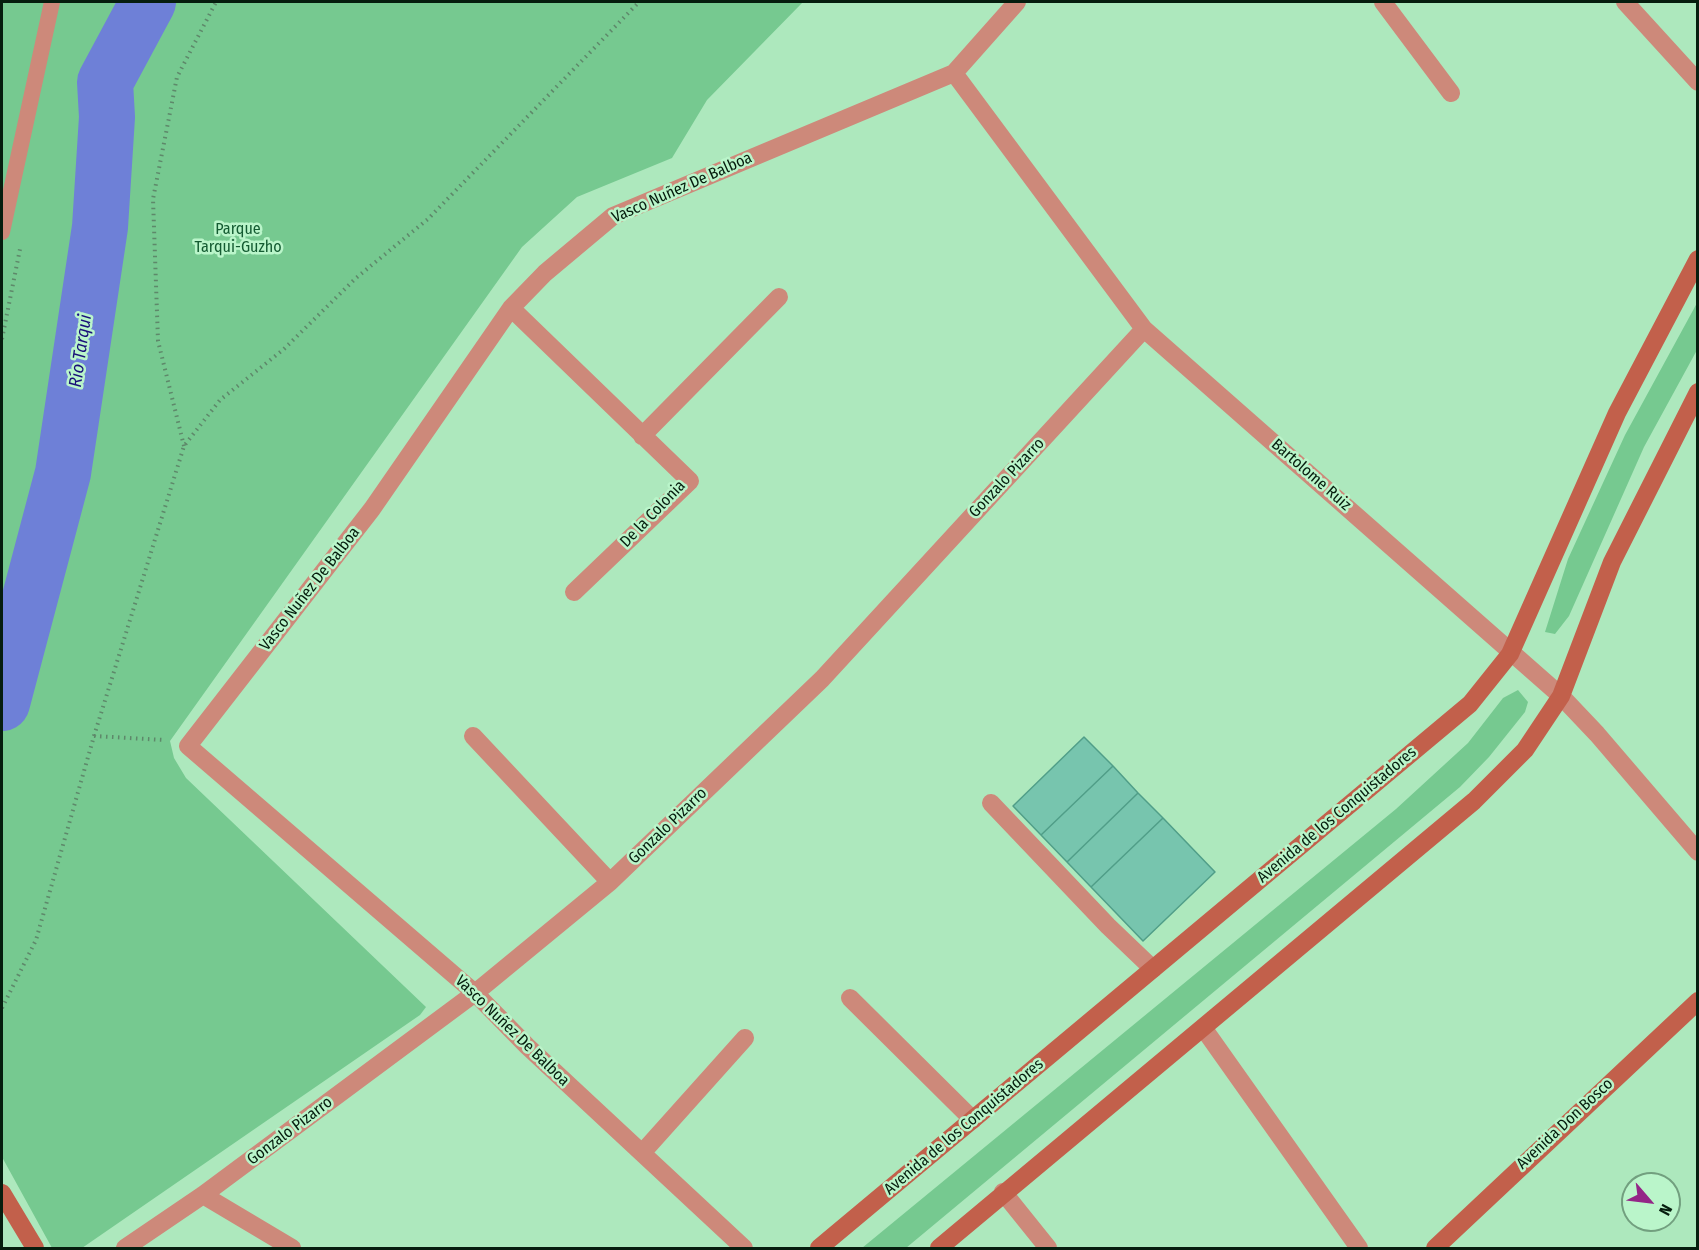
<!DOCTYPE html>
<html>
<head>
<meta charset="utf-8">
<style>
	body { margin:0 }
	#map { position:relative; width:1699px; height:1250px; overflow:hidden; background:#ade8bd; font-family:"Fira Sans Condensed",sans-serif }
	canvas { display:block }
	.frame { position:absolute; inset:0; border:3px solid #061d0e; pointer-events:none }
	.north { position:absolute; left:1621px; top:1172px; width:60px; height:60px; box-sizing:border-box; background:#baf5ca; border:2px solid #729f7f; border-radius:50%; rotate:118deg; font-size:16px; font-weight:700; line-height:24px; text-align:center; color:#061d0e }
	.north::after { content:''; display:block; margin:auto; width:21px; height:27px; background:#942687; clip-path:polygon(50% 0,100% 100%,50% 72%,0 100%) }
</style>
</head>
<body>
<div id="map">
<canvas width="1699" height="1250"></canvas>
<div class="frame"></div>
<div class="north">N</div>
</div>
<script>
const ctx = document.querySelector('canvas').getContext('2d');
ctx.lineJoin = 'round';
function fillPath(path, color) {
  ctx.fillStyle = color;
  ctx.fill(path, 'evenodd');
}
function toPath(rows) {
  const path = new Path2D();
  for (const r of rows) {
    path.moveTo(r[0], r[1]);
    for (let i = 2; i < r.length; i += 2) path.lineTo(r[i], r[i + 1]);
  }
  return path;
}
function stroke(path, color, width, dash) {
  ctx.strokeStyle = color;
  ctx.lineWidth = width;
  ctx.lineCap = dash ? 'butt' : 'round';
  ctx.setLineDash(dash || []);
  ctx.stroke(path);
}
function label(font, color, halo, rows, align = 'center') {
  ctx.font = font + ' "Fira Sans Condensed",sans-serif';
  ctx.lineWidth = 5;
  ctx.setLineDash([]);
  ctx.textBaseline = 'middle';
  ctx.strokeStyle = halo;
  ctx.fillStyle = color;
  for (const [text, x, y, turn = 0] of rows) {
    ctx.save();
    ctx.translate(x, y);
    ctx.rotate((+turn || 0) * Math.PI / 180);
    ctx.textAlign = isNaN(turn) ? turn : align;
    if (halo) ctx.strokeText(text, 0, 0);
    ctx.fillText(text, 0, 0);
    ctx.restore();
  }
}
const green = toPath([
	[2,2,803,2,707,100,672,158,577,197,522,247,170,741,174,758,186,778,426,1007,420,1015,82,1248,52,1248,2,1157],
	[1697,303,1697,350,1644,447,1569,616,1555,634,1545,632,1568,559,1625,435],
	[1518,690,1528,702,1525,712,1489,757,1460,787,906,1248,862,1248,1396,809,1468,743,1503,698]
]);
const river = toPath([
	[2,703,63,473,100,227,107,117,105,82,148,2]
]);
const building = toPath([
	[1084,737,1113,766,1041,835,1013,806,1084,737],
	[1113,766,1138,793,1067,862,1041,835,1113,766],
	[1138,793,1163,818,1091,887,1067,862,1138,793],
	[1163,818,1215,872,1143,941,1091,887,1163,818]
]);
const path = toPath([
	[2,339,20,249],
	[184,446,158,341,153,199,177,77,216,2],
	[94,736,164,740],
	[2,1008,36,940,94,736,184,446,220,400,284,349,356,278,428,219,639,2]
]);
const service = toPath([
	[2,232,52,2]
]);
const minor = toPath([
	[1383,2,1451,93],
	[1625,2,1698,82],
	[954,73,1144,329,1561,696,1597,734,1698,852],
	[511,308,690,481,574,592],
	[642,436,779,297],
	[473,736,610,882],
	[991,803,1108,926,1153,969],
	[850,998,973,1120],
	[1204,1029,1359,1248],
	[642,1153,745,1038],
	[1003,1192,1048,1248],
	[203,1195,292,1248],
	[125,1248,203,1195,475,993,610,882,822,679,1144,329],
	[744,1248,527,1046,475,993,188,746,372,509,511,308,545,273,613,216,954,73,1017,2]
]);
const secondary = toPath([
	[2,1193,35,1248],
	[819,1248,1470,704,1510,654,1617,413,1698,259],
	[939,1248,1474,801,1525,750,1561,696,1612,562,1698,392],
	[1435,1248,1698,1001]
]);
const streetNames = [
	["Vasco Nuñez De Balboa",682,188,-24],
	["Bartolome Ruiz",1311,475,41],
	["Gonzalo Pizarro",1007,478,-47],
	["De la Colonia",653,514,-46],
	["Vasco Nuñez De Balboa",310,589,-52],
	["Avenida de los Conquistadores",1337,815,-40],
	["Gonzalo Pizarro",668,826,-44],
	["Vasco Nuñez De Balboa",512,1031,44],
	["Avenida Don Bosco",1565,1124,-43],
	["Avenida de los Conquistadores",964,1127,-40],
	["Gonzalo Pizarro",290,1131,-37]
];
const parkNames = [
	["Parque",238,230],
	["Tarqui-Guzho",238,248]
];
const waterNames = [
	["Río Tarqui",81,351,-82]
];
fillPath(green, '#76c990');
stroke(river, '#6e80d7', 56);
fillPath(building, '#77c5ae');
stroke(building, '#509e88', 1.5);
stroke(path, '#5e886a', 4, [1.5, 4.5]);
stroke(service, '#cd897a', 16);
stroke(minor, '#cd897a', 18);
stroke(secondary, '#c2604b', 18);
label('16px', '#061d0e', '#baf5ca', streetNames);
label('16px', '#145b32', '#baf5ca', parkNames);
label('italic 18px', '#190f78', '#baf5ca', waterNames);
</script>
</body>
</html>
